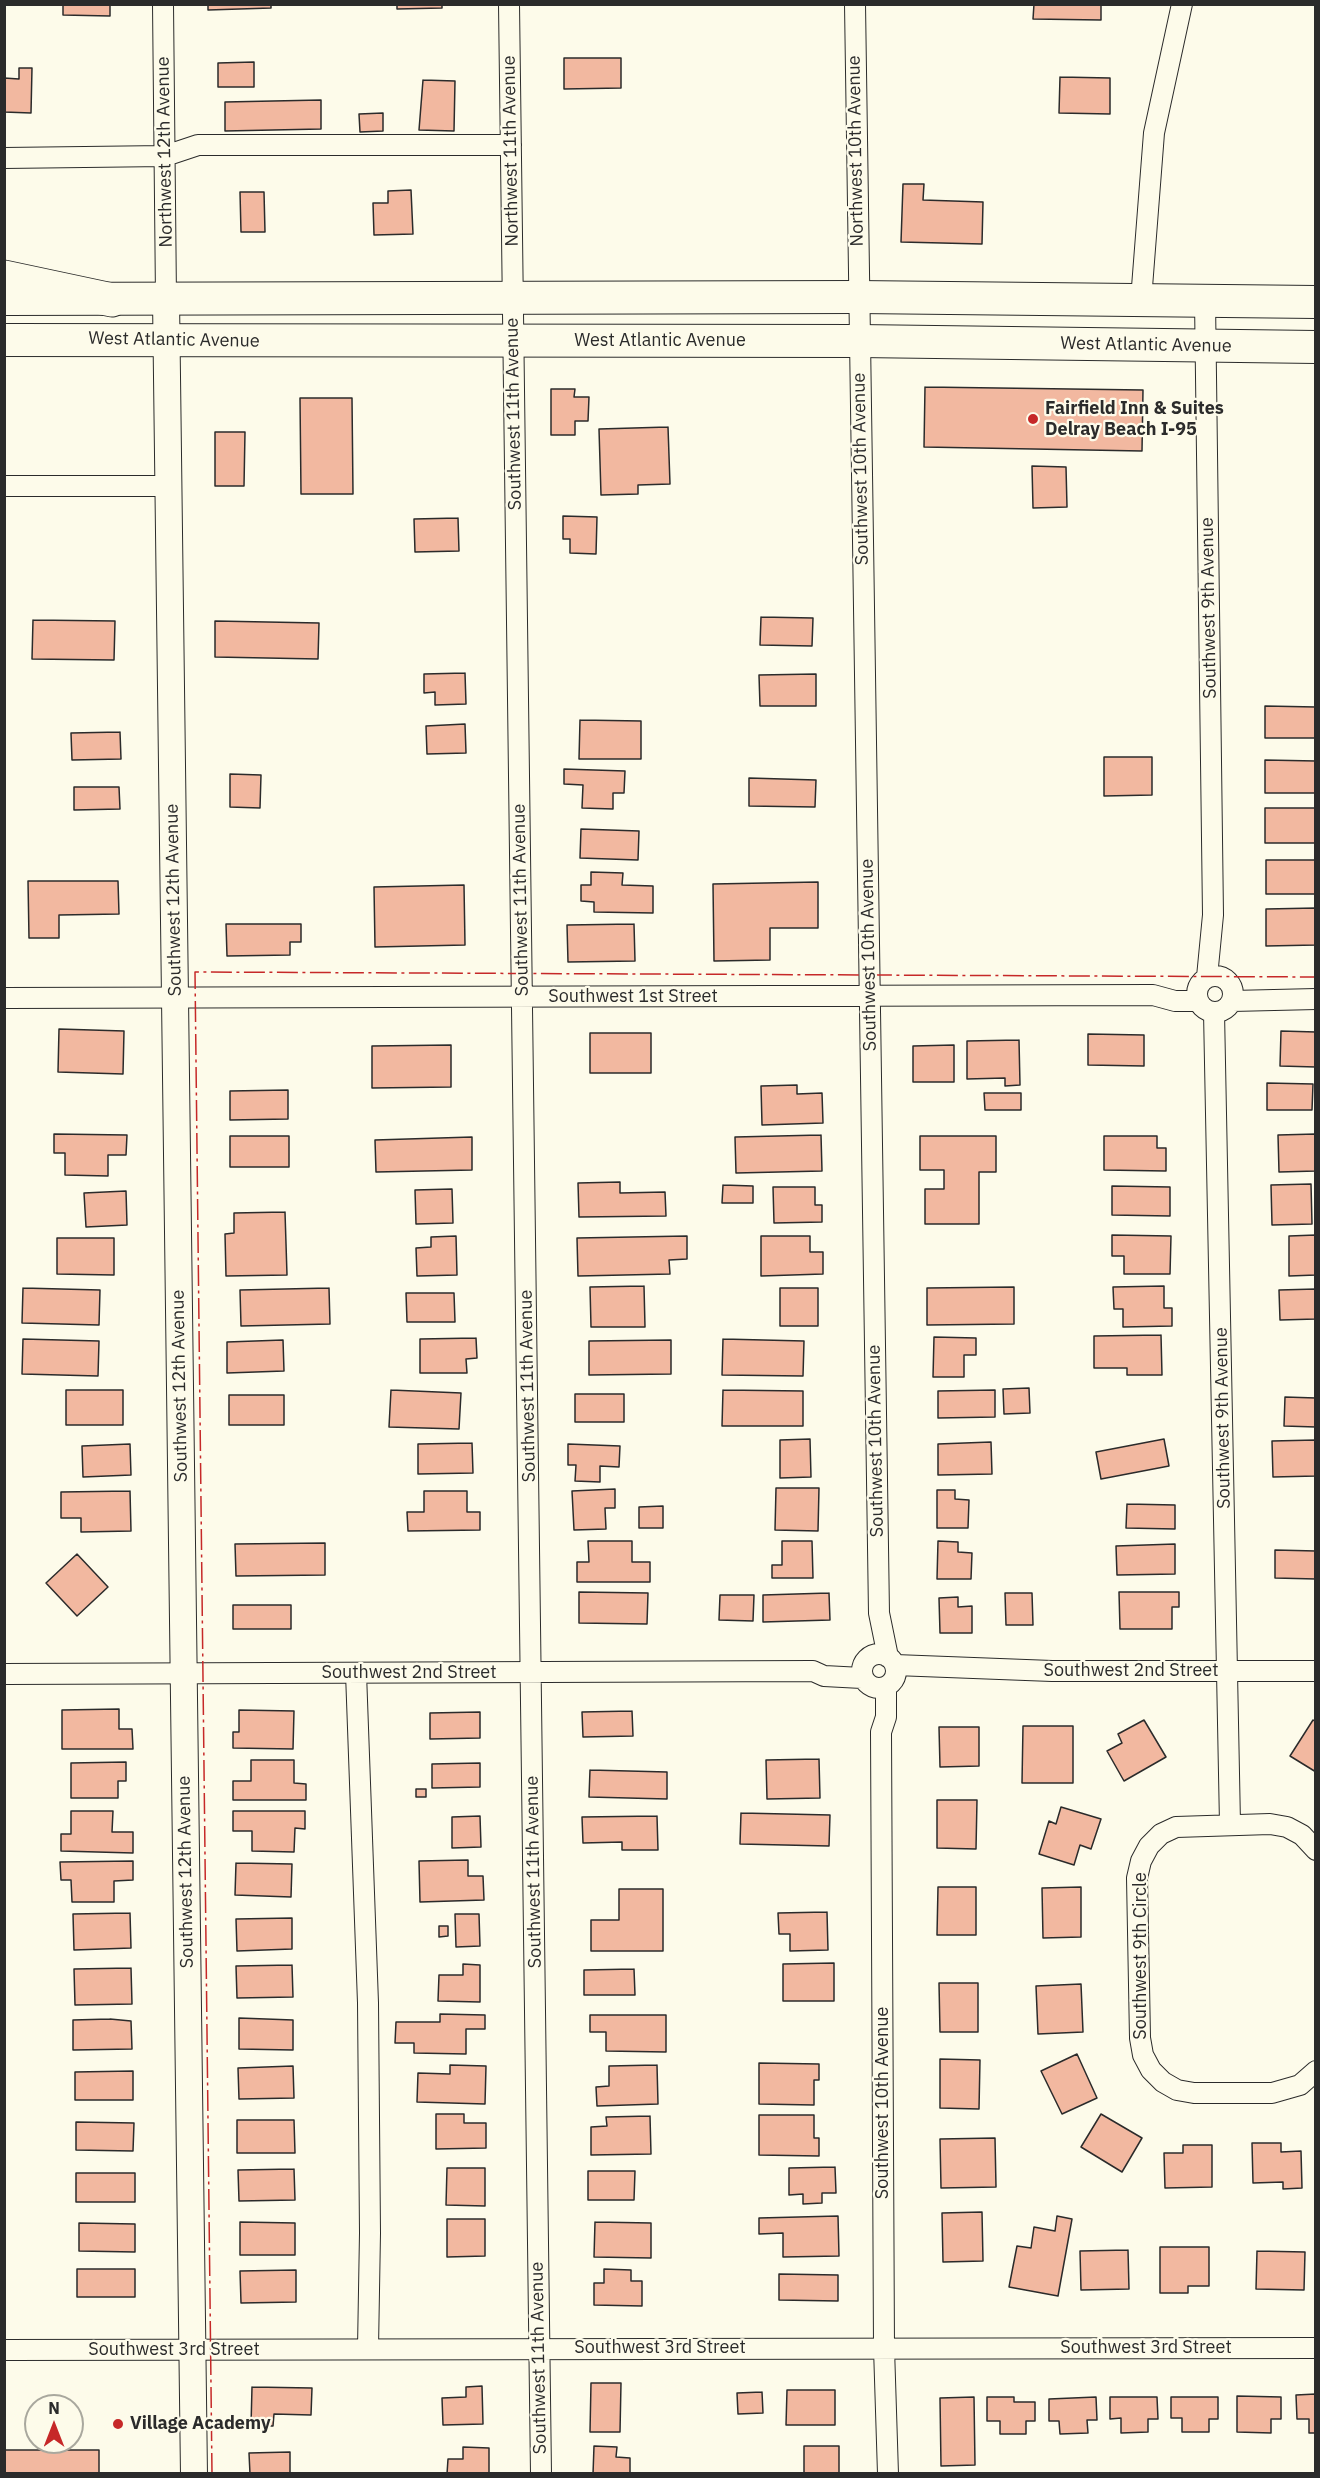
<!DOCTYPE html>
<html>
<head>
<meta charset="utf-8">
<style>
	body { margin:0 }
	#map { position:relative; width:1320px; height:2478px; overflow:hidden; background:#fdfbea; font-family:"IBM Plex Sans",sans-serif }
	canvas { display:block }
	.frame { position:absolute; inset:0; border:6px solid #2b2b2b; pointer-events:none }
	.north { position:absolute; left:24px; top:2394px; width:60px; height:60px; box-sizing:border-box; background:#fdfbea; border:2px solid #a9a89e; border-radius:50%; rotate:0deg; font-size:16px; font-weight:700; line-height:24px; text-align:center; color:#2b2b2b }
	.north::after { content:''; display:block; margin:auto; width:21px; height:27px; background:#c62828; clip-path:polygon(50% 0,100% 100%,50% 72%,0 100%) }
</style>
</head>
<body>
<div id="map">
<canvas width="1320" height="2478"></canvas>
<div class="frame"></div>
<div class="north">N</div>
</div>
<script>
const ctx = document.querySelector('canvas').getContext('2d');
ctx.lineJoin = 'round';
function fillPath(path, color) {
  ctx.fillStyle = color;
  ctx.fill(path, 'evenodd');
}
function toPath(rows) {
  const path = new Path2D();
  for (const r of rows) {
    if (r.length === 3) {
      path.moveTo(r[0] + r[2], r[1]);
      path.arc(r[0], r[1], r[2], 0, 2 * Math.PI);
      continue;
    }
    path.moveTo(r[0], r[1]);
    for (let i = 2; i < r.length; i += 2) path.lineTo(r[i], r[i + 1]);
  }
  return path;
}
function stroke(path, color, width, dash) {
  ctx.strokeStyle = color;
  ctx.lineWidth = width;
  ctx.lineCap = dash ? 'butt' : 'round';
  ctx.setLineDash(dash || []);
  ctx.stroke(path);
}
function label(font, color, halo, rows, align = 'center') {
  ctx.font = font + ' "IBM Plex Sans",sans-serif';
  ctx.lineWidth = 4.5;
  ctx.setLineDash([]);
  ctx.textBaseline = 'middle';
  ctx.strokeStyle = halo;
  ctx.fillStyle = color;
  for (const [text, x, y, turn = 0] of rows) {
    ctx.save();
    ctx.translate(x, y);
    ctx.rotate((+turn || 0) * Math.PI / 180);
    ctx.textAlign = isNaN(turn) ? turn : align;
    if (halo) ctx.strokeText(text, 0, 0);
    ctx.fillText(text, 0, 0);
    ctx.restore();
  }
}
const building = toPath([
	[63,4,110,4,110,16,63,15,63,4],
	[208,4,271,4,271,8,208,10,208,4],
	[397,4,442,4,442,8,397,9,397,4],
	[1034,4,1101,4,1101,20,1033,19,1034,4],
	[564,58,621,58,621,88,564,89,564,58],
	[254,62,254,87,218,87,218,63,254,62],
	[19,68,32,68,31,113,4,112,4,78,19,79,19,68],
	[1060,77,1110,78,1110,114,1059,113,1060,77],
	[423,80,455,81,454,131,419,130,423,80],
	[321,100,321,129,225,131,225,102,321,100],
	[383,113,383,131,360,132,359,114,383,113],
	[903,184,924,184,923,200,983,202,982,244,901,242,903,184],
	[411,190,413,234,374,235,373,203,388,203,388,191,411,190],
	[240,192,264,192,265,232,241,232,240,192],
	[925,387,1143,390,1142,451,924,447,925,387],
	[551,389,575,389,574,397,589,397,588,421,575,421,575,435,551,435,551,389],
	[300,398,352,398,353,494,301,494,300,398],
	[668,427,670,484,638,485,638,494,601,495,599,429,668,427],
	[215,432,245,432,244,486,215,486,215,432],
	[1032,466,1066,467,1067,507,1033,508,1032,466],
	[563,516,597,517,596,554,570,553,570,539,563,539,563,516],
	[458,518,459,551,415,552,414,519,458,518],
	[761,617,813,618,812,646,760,645,761,617],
	[33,620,115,621,114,660,32,659,33,620],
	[215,621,319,623,318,659,215,657,215,621],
	[465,673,466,704,435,705,435,692,424,693,424,674,465,673],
	[816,674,816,706,760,706,759,675,816,674],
	[1265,706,1316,707,1316,738,1265,738,1265,706],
	[580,720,641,721,641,759,579,759,580,720],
	[465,724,466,753,427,754,426,726,465,724],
	[120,732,121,759,72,760,71,733,120,732],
	[1104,757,1152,757,1152,795,1104,796,1104,757],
	[1265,760,1316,761,1316,793,1265,793,1265,760],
	[564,769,625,771,624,793,613,793,613,809,582,808,583,785,564,784,564,769],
	[230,774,261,775,260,808,230,807,230,774],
	[749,778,816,780,815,807,749,806,749,778],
	[74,787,119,787,120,809,74,810,74,787],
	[1265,808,1316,808,1316,843,1265,843,1265,808],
	[581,829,639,831,638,860,580,858,581,829],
	[1266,860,1316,860,1316,894,1266,894,1266,860],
	[591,872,623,873,622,885,653,886,653,913,594,912,594,902,581,901,581,885,591,885,591,872],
	[28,881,118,881,119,914,59,915,59,938,29,938,28,881],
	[818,882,818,928,770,928,770,960,714,961,713,884,818,882],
	[464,885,465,945,375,947,374,887,464,885],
	[1316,908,1316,945,1266,946,1266,909,1316,908],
	[226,924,301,924,301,942,290,942,290,955,227,956,226,924],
	[634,924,635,961,568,962,567,925,634,924],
	[59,1029,124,1031,123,1074,58,1072,59,1029],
	[1281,1031,1316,1032,1316,1067,1280,1066,1281,1031],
	[590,1033,651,1033,651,1073,590,1073,590,1033],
	[1088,1034,1144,1035,1144,1066,1088,1065,1088,1034],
	[1019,1040,1020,1085,1005,1086,1005,1078,967,1079,967,1041,1019,1040],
	[451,1045,451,1087,372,1088,372,1046,451,1045],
	[954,1045,954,1082,913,1082,913,1046,954,1045],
	[1267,1083,1313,1084,1312,1110,1267,1110,1267,1083],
	[797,1085,797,1094,822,1093,823,1123,762,1125,761,1086,797,1085],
	[288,1090,288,1119,230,1120,230,1091,288,1090],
	[984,1093,1021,1093,1021,1110,985,1110,984,1093],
	[54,1134,127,1135,126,1155,108,1155,108,1176,65,1175,65,1153,54,1153,54,1134],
	[1316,1134,1316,1171,1279,1172,1278,1135,1316,1134],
	[821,1135,822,1171,736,1173,735,1137,821,1135],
	[230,1136,289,1136,289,1167,230,1167,230,1136],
	[920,1136,996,1136,996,1172,979,1172,979,1224,925,1224,925,1189,944,1189,944,1170,920,1170,920,1136],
	[1104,1136,1157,1136,1157,1148,1166,1148,1166,1171,1104,1170,1104,1136],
	[472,1137,472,1170,376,1172,375,1140,472,1137],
	[620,1182,620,1193,665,1192,666,1216,579,1217,578,1183,620,1182],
	[1311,1184,1312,1224,1272,1225,1271,1185,1311,1184],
	[723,1185,753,1186,753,1203,722,1203,723,1185],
	[1112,1186,1170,1187,1170,1216,1112,1215,1112,1186],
	[773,1187,815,1187,815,1205,822,1205,822,1222,774,1223,773,1187],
	[452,1189,453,1223,416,1224,415,1190,452,1189],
	[126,1191,127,1225,86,1227,84,1193,126,1191],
	[285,1212,287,1275,226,1276,225,1234,234,1233,234,1213,285,1212],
	[1112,1235,1171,1236,1170,1274,1124,1274,1124,1256,1112,1256,1112,1235],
	[1316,1235,1316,1275,1289,1276,1289,1236,1316,1235],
	[456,1236,457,1275,417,1276,416,1248,431,1247,431,1237,456,1236],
	[687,1236,687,1259,669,1260,670,1274,578,1276,577,1238,687,1236],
	[761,1236,810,1236,810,1252,823,1252,823,1274,761,1276,761,1236],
	[57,1238,114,1238,114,1275,57,1274,57,1238],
	[644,1286,645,1327,591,1327,590,1287,644,1286],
	[1164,1286,1164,1308,1172,1308,1172,1326,1123,1327,1123,1309,1114,1309,1113,1287,1164,1286],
	[1014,1287,1014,1324,927,1325,927,1288,1014,1287],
	[23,1288,100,1290,99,1325,22,1323,23,1288],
	[329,1288,330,1324,241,1326,240,1290,329,1288],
	[780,1288,818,1288,818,1326,780,1326,780,1288],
	[1316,1289,1316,1319,1280,1320,1279,1290,1316,1289],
	[406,1293,454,1293,455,1322,407,1322,406,1293],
	[1161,1335,1162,1375,1127,1375,1127,1368,1094,1368,1094,1336,1161,1335],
	[934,1337,976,1338,976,1355,964,1355,964,1377,933,1377,934,1337],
	[476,1338,477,1358,466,1359,467,1373,420,1373,420,1339,476,1338],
	[23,1339,99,1341,98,1376,22,1374,23,1339],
	[723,1339,804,1341,803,1376,722,1375,723,1339],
	[283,1340,284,1371,227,1373,227,1342,283,1340],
	[671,1340,671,1374,589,1375,589,1341,671,1340],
	[1029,1388,1030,1413,1004,1414,1003,1389,1029,1388],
	[66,1390,123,1390,123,1425,66,1425,66,1390],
	[391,1390,461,1393,459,1429,389,1427,391,1390],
	[723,1390,803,1391,803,1426,722,1426,723,1390],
	[995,1390,995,1417,938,1418,938,1391,995,1390],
	[575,1394,624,1394,624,1422,575,1422,575,1394],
	[229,1395,284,1395,284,1425,229,1425,229,1395],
	[1285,1397,1316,1398,1316,1427,1284,1426,1285,1397],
	[810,1439,811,1477,780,1478,780,1440,810,1439],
	[1164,1439,1169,1466,1101,1479,1096,1452,1164,1439],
	[1316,1440,1316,1476,1273,1477,1272,1441,1316,1440],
	[991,1442,992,1474,938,1475,938,1444,991,1442],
	[472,1443,473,1473,418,1474,418,1444,472,1443],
	[130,1444,131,1475,83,1477,82,1446,130,1444],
	[568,1444,620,1446,619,1467,600,1466,600,1482,575,1481,576,1465,568,1465,568,1444],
	[776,1488,819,1488,818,1531,775,1530,776,1488],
	[615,1489,615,1508,605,1508,606,1529,574,1530,572,1491,615,1489],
	[937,1490,955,1490,955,1499,969,1500,968,1528,937,1528,937,1490],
	[130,1491,131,1531,81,1532,81,1518,61,1518,61,1492,130,1491],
	[424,1491,467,1491,467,1512,480,1512,480,1530,408,1531,407,1512,424,1512,424,1491],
	[1127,1504,1175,1505,1175,1529,1126,1528,1127,1504],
	[663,1506,663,1528,639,1528,639,1507,663,1506],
	[588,1541,632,1541,632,1562,650,1562,650,1582,577,1582,577,1562,589,1562,588,1541],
	[782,1541,812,1541,813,1578,772,1578,772,1565,782,1565,782,1541],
	[938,1541,958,1542,958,1552,972,1553,971,1579,937,1579,938,1541],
	[325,1543,325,1575,236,1576,235,1544,325,1543],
	[1175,1544,1175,1574,1117,1575,1116,1546,1175,1544],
	[1275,1550,1316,1551,1316,1579,1275,1578,1275,1550],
	[77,1554,108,1587,77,1616,46,1583,77,1554],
	[579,1592,648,1593,647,1624,579,1623,579,1592],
	[1119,1592,1179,1592,1179,1607,1172,1607,1172,1629,1120,1629,1119,1592],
	[829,1593,830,1620,763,1622,763,1595,829,1593],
	[1005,1593,1032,1593,1033,1625,1006,1625,1005,1593],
	[720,1595,754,1595,753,1621,719,1620,720,1595],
	[958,1597,958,1607,972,1606,972,1633,940,1633,939,1598,958,1597],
	[233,1605,291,1605,291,1629,233,1629,233,1605],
	[119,1709,119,1729,132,1729,133,1749,62,1749,62,1710,119,1709],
	[239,1710,294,1711,293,1749,233,1748,233,1732,239,1732,239,1710],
	[632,1711,633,1736,583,1737,582,1712,632,1711],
	[480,1712,480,1738,430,1739,430,1713,480,1712],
	[1144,1720,1166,1757,1124,1781,1107,1751,1122,1743,1118,1734,1144,1720],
	[1313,1720,1316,1722,1316,1772,1290,1756,1313,1720],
	[1023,1726,1073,1726,1073,1783,1022,1783,1023,1726],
	[939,1727,979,1727,979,1766,940,1767,939,1727],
	[819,1759,820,1798,767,1799,766,1760,819,1759],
	[251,1760,294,1760,294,1783,306,1784,306,1800,233,1800,233,1781,251,1781,251,1760],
	[126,1762,126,1781,118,1781,118,1798,71,1798,71,1763,126,1762],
	[480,1763,480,1787,432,1788,432,1764,480,1763],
	[590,1770,667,1772,667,1799,589,1797,590,1770],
	[416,1789,426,1789,426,1797,416,1797,416,1789],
	[937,1800,977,1800,976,1849,937,1848,937,1800],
	[1061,1807,1101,1819,1091,1849,1080,1845,1074,1865,1039,1854,1049,1821,1056,1824,1061,1807],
	[71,1811,113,1811,112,1832,133,1832,133,1853,61,1851,61,1834,71,1834,71,1811],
	[233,1811,305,1811,305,1829,295,1828,294,1852,252,1851,252,1831,233,1831,233,1811],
	[741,1813,830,1815,829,1846,740,1844,741,1813],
	[480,1816,481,1847,452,1848,452,1817,480,1816],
	[657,1816,658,1850,622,1850,622,1842,583,1843,582,1817,657,1816],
	[468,1860,468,1876,483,1876,484,1900,420,1902,419,1861,468,1860],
	[133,1861,133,1880,114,1881,114,1902,72,1902,71,1880,61,1880,60,1862,133,1861],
	[236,1863,292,1864,291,1897,235,1895,236,1863],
	[938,1887,976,1887,976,1935,937,1935,938,1887],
	[1081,1887,1081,1937,1043,1938,1042,1888,1081,1887],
	[619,1889,663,1889,663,1951,591,1951,591,1920,619,1920,619,1889],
	[827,1912,828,1950,790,1951,790,1934,779,1934,778,1913,827,1912],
	[130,1913,131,1948,74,1950,73,1914,130,1913],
	[455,1914,479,1914,480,1946,456,1947,455,1914],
	[292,1918,292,1949,237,1951,236,1919,292,1918],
	[439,1926,448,1926,448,1936,439,1937,439,1926],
	[834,1963,834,2001,783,2001,783,1964,834,1963],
	[463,1964,480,1965,480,2002,438,2001,439,1975,463,1975,463,1964],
	[292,1965,293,1997,237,1998,236,1966,292,1965],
	[131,1968,132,2004,75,2005,74,1969,131,1968],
	[634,1969,635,1995,584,1995,584,1970,634,1969],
	[939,1983,978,1983,978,2032,940,2032,939,1983],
	[1081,1984,1083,2032,1038,2034,1036,1986,1081,1984],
	[440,2014,485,2015,485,2029,466,2029,466,2054,414,2053,414,2043,395,2043,396,2022,440,2022,440,2014],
	[590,2015,666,2015,666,2052,606,2051,606,2032,590,2032,590,2015],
	[239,2018,293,2020,293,2050,239,2049,239,2018],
	[110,2019,131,2021,132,2049,73,2050,73,2020,110,2019],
	[1077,2054,1097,2098,1062,2114,1041,2071,1077,2054],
	[940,2059,980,2060,979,2109,940,2108,940,2059],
	[759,2063,819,2064,819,2080,814,2080,814,2105,759,2104,759,2063],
	[450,2065,486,2066,485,2104,417,2102,418,2073,450,2074,450,2065],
	[657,2065,658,2104,597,2106,596,2087,609,2086,609,2066,657,2065],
	[293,2066,294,2098,239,2099,238,2068,293,2066],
	[133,2071,133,2100,75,2100,75,2072,133,2071],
	[436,2114,464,2114,464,2123,486,2123,486,2148,436,2149,436,2114],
	[1101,2114,1142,2138,1122,2172,1081,2147,1101,2114],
	[759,2115,814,2115,814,2138,819,2138,819,2156,759,2155,759,2115],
	[650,2116,651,2154,591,2155,591,2127,607,2126,606,2117,650,2116],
	[237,2120,294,2120,295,2153,237,2153,237,2120],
	[76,2122,134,2123,133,2151,76,2150,76,2122],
	[995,2138,996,2187,941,2188,940,2139,995,2138],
	[1252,2143,1281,2143,1281,2152,1301,2151,1302,2188,1283,2189,1283,2182,1253,2183,1252,2143],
	[1183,2145,1212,2145,1212,2187,1165,2188,1164,2153,1183,2153,1183,2145],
	[835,2167,836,2193,822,2193,822,2203,803,2204,803,2194,789,2195,789,2168,835,2167],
	[447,2168,485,2168,485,2206,446,2205,447,2168],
	[294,2169,295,2200,239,2201,238,2170,294,2169],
	[588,2171,635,2171,634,2200,588,2200,588,2171],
	[76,2173,135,2173,135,2202,76,2202,76,2173],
	[982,2212,983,2261,943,2262,942,2213,982,2212],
	[838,2216,839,2256,783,2257,783,2233,759,2234,759,2218,838,2216],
	[1057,2216,1072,2219,1058,2296,1009,2287,1017,2246,1031,2248,1034,2227,1055,2231,1057,2216],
	[447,2219,485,2219,485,2256,447,2257,447,2219],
	[240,2222,295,2223,295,2255,240,2255,240,2222],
	[595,2222,651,2223,651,2258,594,2257,595,2222],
	[79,2223,135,2224,135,2252,79,2251,79,2223],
	[1160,2247,1209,2247,1209,2286,1188,2286,1188,2293,1160,2293,1160,2247],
	[1128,2250,1129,2289,1081,2290,1080,2251,1128,2250],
	[1257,2251,1305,2252,1304,2290,1256,2289,1257,2251],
	[77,2269,135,2269,135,2297,77,2297,77,2269],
	[604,2269,631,2270,631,2281,642,2281,642,2306,594,2305,594,2283,604,2283,604,2269],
	[296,2270,296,2302,241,2303,240,2271,296,2270],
	[779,2274,838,2275,838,2301,779,2300,779,2274],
	[591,2383,621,2383,620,2432,590,2432,591,2383],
	[482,2386,483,2424,443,2425,442,2398,466,2397,466,2387,482,2386],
	[252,2387,312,2388,311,2415,274,2414,273,2426,251,2426,252,2387],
	[787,2390,835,2390,835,2425,786,2425,787,2390],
	[762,2392,763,2413,738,2414,737,2393,762,2392],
	[1316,2394,1316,2433,1309,2433,1309,2419,1297,2419,1296,2395,1316,2394],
	[1237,2396,1281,2397,1281,2419,1271,2419,1271,2433,1237,2432,1237,2396],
	[974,2397,975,2465,941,2466,940,2398,974,2397],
	[987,2397,1014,2397,1014,2402,1035,2402,1035,2421,1026,2421,1026,2434,1000,2434,1000,2421,987,2421,987,2397],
	[1096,2397,1097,2420,1087,2420,1088,2433,1060,2434,1059,2421,1049,2421,1049,2399,1096,2397],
	[1110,2397,1157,2397,1158,2419,1148,2419,1148,2432,1121,2433,1121,2418,1110,2419,1110,2397],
	[1171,2397,1218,2397,1218,2419,1209,2419,1209,2432,1182,2432,1182,2418,1171,2418,1171,2397],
	[594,2446,617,2447,616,2457,630,2458,630,2474,593,2474,594,2446],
	[804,2446,839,2446,839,2474,804,2474,804,2446],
	[463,2447,489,2448,489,2474,447,2474,448,2459,463,2459,463,2447],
	[4,2450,99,2450,99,2474,4,2474,4,2450],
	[290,2452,290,2474,250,2474,249,2453,290,2452]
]);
const minor = toPath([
	[163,4,166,299],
	[509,4,541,2474],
	[855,4,879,1613,888,1657],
	[4,158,165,156,198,145,511,145],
	[1141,300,1154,133,1182,4],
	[1205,300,1213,915,1207,977],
	[4,486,170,486],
	[1215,994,18],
	[4,998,1153,995,1175,1001,1197,1001],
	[1232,1001,1316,999],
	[1214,1012,1230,1824],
	[879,1671,17],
	[895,1665,1052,1671,1316,1671],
	[356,1673,368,2003,370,2233,368,2348],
	[4,1674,813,1671,824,1676,862,1678],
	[886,1687,886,1717,881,1732,884,2348,888,2474],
	[1316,1850,1302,1835,1287,1827,1270,1824,1176,1827,1161,1834,1149,1846,1141,1861,1137,1878,1140,2038,1143,2055,1151,2070,1163,2082,1177,2090,1194,2093,1272,2093,1300,2085,1316,2071],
	[4,2350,1316,2348]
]);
const tertiary = toPath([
	[166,299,194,2474]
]);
const primary = toPath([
	[4,299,858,297,1316,302],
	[4,340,859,341,1316,347]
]);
const motorway = toPath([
	[4,277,112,300]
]);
const power = toPath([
	[212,2474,195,972,1316,977]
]);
const markers = [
	[1033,419,6,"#c62828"],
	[118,2424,6,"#c62828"]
];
const streetNames = [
	["Northwest 11th Avenue",511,151,-91],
	["Northwest 10th Avenue",856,151,-91],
	["Northwest 12th Avenue",165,152,-91],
	["West Atlantic Avenue",174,340,1],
	["West Atlantic Avenue",660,341],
	["West Atlantic Avenue",1146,345,1],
	["Southwest 11th Avenue",514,414,-91],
	["Southwest 10th Avenue",861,469,-91],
	["Southwest 9th Avenue",1209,608,-91],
	["Southwest 12th Avenue",174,900,-91],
	["Southwest 11th Avenue",521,900,-91],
	["Southwest 10th Avenue",869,955,-91],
	["Southwest 1st Street",633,997],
	["Southwest 12th Avenue",180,1386,-91],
	["Southwest 11th Avenue",528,1386,-91],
	["Southwest 9th Avenue",1223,1418,-91],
	["Southwest 10th Avenue",876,1441,-91],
	["Southwest 2nd Street",1131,1671],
	["Southwest 2nd Street",409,1673],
	["Southwest 12th Avenue",186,1872,-91],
	["Southwest 11th Avenue",534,1872,-91],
	["Southwest 9th Circle",1141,1956,-90],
	["Southwest 10th Avenue",883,2103,-90],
	["Southwest 3rd Street",660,2348],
	["Southwest 3rd Street",1146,2348],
	["Southwest 3rd Street",174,2350],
	["Southwest 11th Avenue",539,2358,-91]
];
const poiNames = [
	["Fairfield Inn & Suites",1045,409],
	["Delray Beach I-95",1045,430],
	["Village Academy",130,2424]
];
fillPath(building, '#f2b8a0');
stroke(building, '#2b2b2b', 1.5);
stroke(minor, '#2b2b2b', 22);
stroke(tertiary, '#2b2b2b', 28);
stroke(primary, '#2b2b2b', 34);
stroke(motorway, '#2b2b2b', 35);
stroke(minor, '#fdfbea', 20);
stroke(tertiary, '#fdfbea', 26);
stroke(primary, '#fdfbea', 32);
stroke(motorway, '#fdfbea', 33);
stroke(power, '#c62828', 1.5, [21, 4.5, 3, 4.5]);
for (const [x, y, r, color] of markers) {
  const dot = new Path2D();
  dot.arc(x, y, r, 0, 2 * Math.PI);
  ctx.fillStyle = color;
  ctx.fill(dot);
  stroke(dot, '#fdfbea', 2);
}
label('18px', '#2b2b2b', '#fdfbea', streetNames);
label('bold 18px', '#2b2b2b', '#fdfbea', poiNames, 'left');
</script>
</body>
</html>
